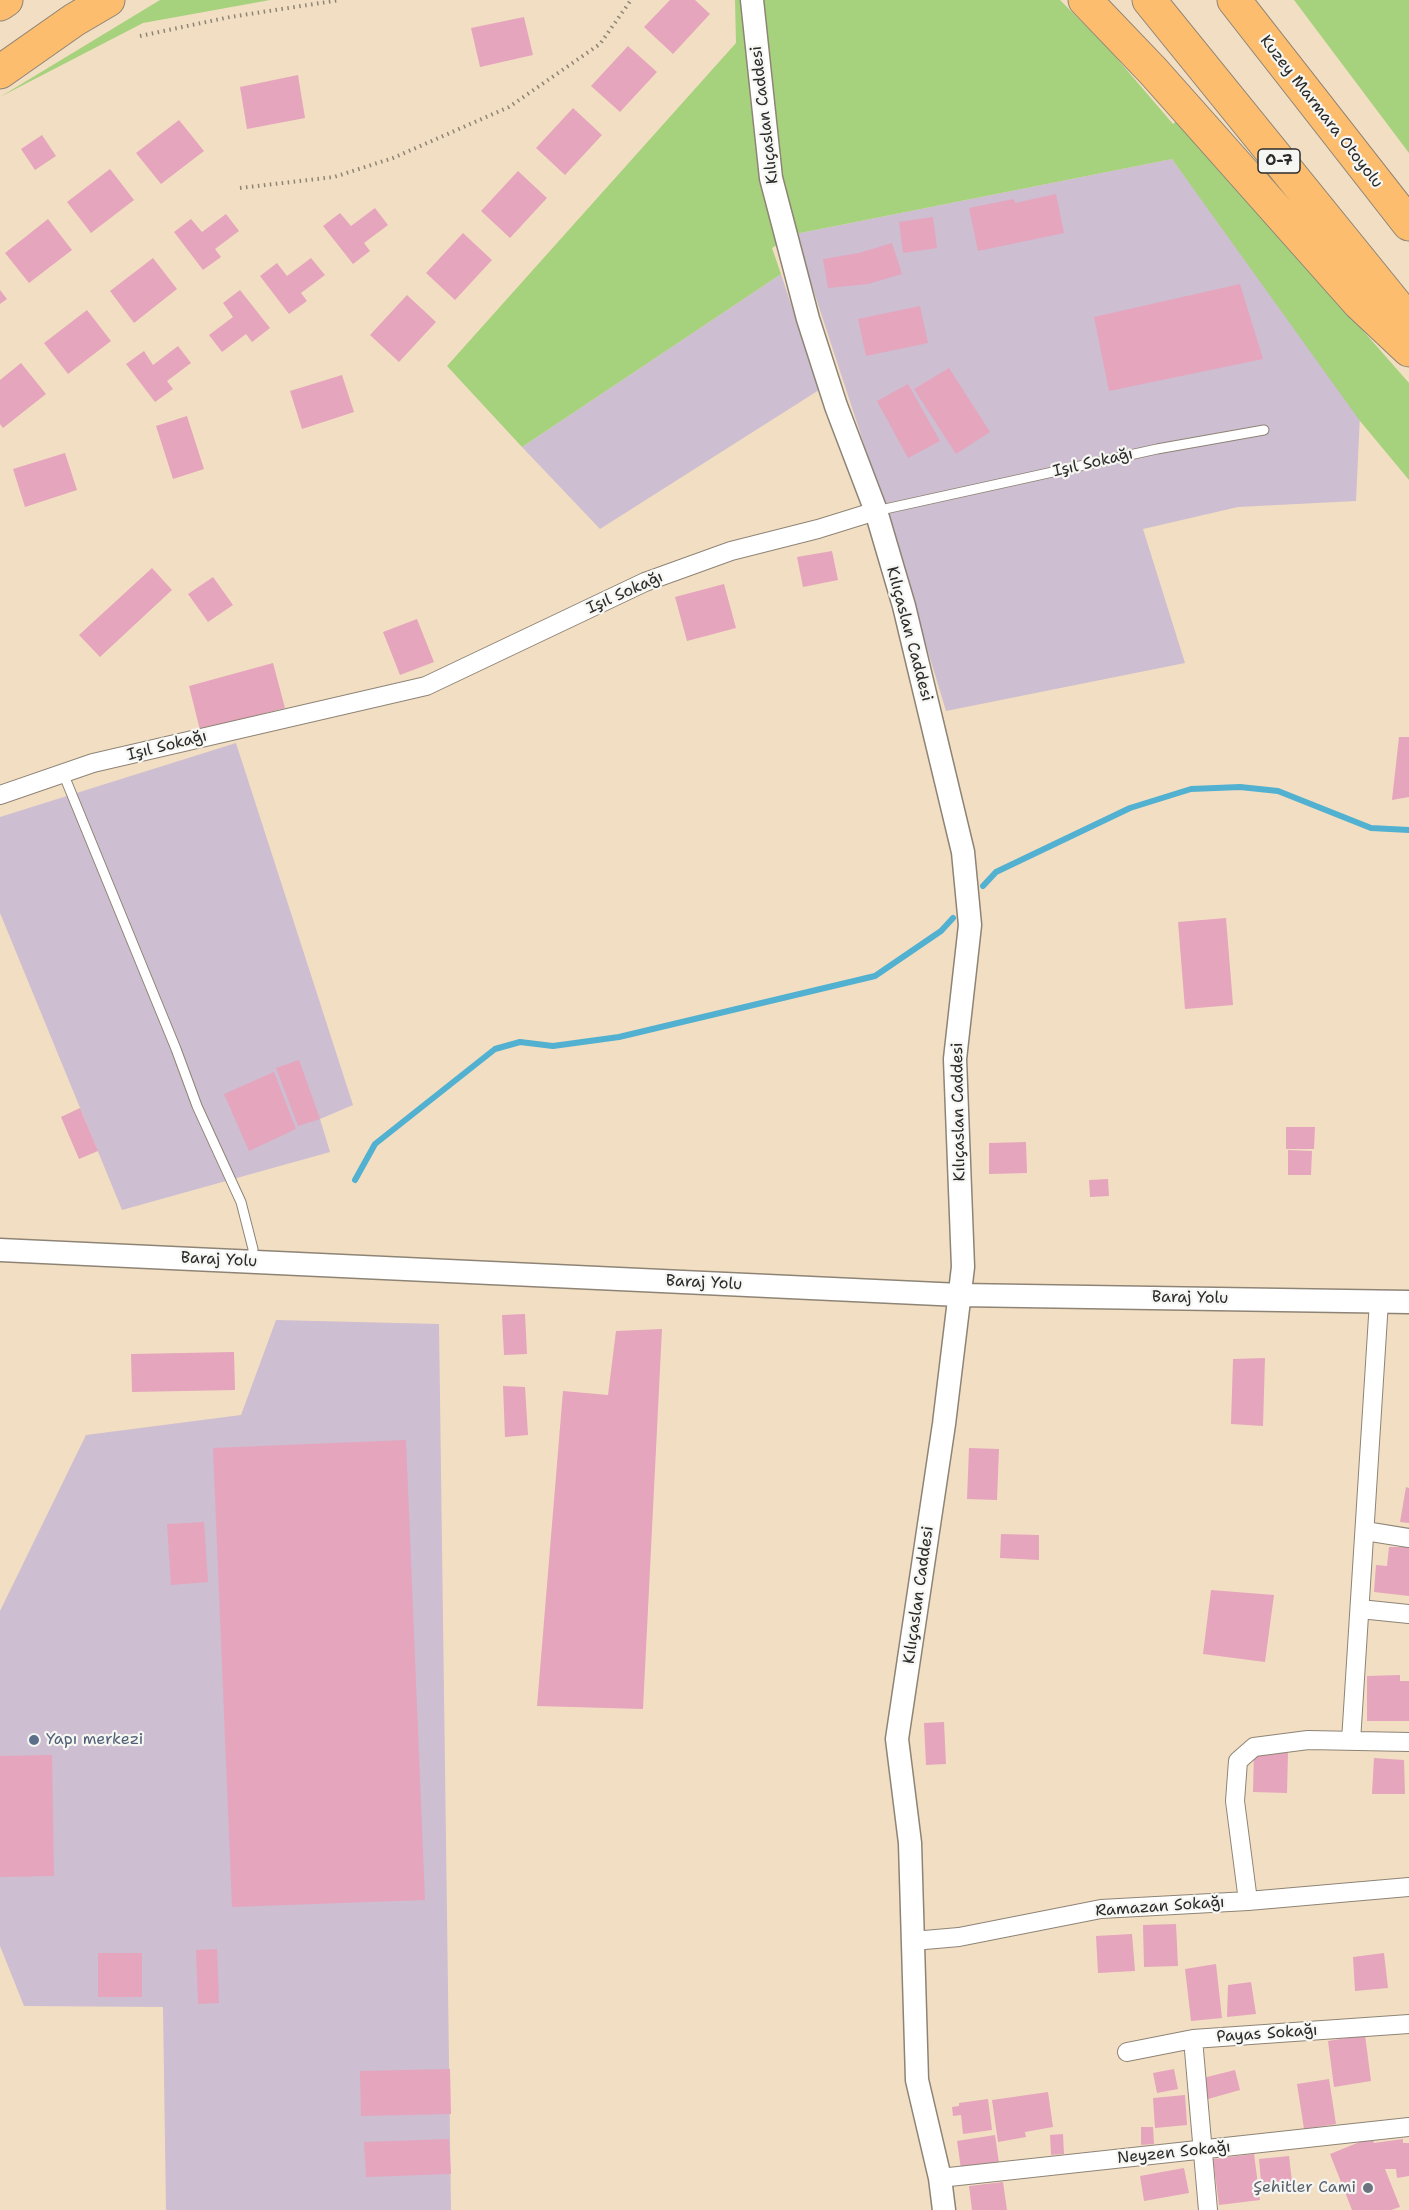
<!DOCTYPE html>
<html>
<head>
<meta charset="utf-8">
<style>
	body { margin:0 }
	canvas { display:block; background:#f2dec2 }
</style>
</head>
<body>
<canvas width="1409" height="2210"></canvas>
<script>
const ctx = document.querySelector('canvas').getContext('2d');
ctx.lineJoin = 'round';
function fillPath(path, color) {
  ctx.fillStyle = color;
  ctx.fill(path, 'evenodd');
}
function toPath(rows) {
  const path = new Path2D();
  for (const r of rows) {
    path.moveTo(r[0], r[1]);
    for (let i = 2; i < r.length; i += 2) path.lineTo(r[i], r[i + 1]);
  }
  return path;
}
function stroke(path, color, width, dash) {
  ctx.strokeStyle = color;
  ctx.lineWidth = width;
  ctx.lineCap = dash ? 'butt' : 'round';
  ctx.setLineDash(dash || []);
  ctx.stroke(path);
}
function label(font, color, halo, rows, align = 'center') {
  ctx.font = font + ' "Shantell Sans",sans-serif';
  ctx.lineWidth = 4.5;
  ctx.setLineDash([]);
  ctx.textBaseline = 'middle';
  ctx.strokeStyle = halo;
  ctx.fillStyle = color;
  for (const [text, x, y, turn = 0] of rows) {
    ctx.save();
    ctx.translate(x, y);
    ctx.rotate((+turn || 0) * Math.PI / 180);
    ctx.textAlign = isNaN(turn) ? turn : align;
    if (halo) ctx.strokeText(text, 0, 0);
    ctx.fillText(text, 0, 0);
    ctx.restore();
  }
}
const industrial = toPath([
	[1172,159,1360,415,1356,501,1238,507,1143,529,1185,663,946,711,881,496,795,234],
	[781,274,819,390,600,529,522,447],
	[236,743,353,1105,320,1119,330,1152,122,1210,0,913,0,817],
	[276,1320,439,1324,451,2210,166,2210,163,2007,24,2006,0,1946,0,1611,86,1435,241,1415]
]);
const green = toPath([
	[160,0,270,0,143,23,0,97],
	[735,0,1060,0,1108,48,1173,124,1178,120,1409,383,1409,480,1360,421,1172,159,795,234,772,248,781,274,522,447,447,366,736,43],
	[1294,0,1409,0,1409,153]
]);
const stream = toPath([
	[983,886,996,872,1130,808,1191,789,1240,787,1278,791,1371,828,1409,830],
	[355,1180,375,1144,495,1049,520,1042,553,1046,619,1037,875,976,941,931,953,918]
]);
const building = toPath([
	[670,0,695,0,710,14,673,54,644,27],
	[524,17,533,55,480,67,471,28],
	[628,46,657,72,620,112,591,86],
	[298,75,305,118,247,129,240,87],
	[573,108,602,135,565,175,536,148],
	[179,120,204,151,161,184,136,153],
	[42,135,56,156,35,170,21,149],
	[110,169,134,200,91,233,67,202],
	[518,171,547,198,510,238,481,211],
	[1056,194,1064,233,978,251,969,208,1014,199,1015,203],
	[375,208,388,225,364,243,370,251,353,264,323,226,340,213,351,226],
	[226,214,239,231,215,249,221,257,203,270,174,232,191,219,202,232],
	[933,217,937,248,903,253,899,222],
	[48,219,72,250,29,283,5,253],
	[463,233,492,260,455,300,426,273],
	[892,243,902,274,868,284,828,288,823,259,859,253],
	[153,258,177,289,134,323,110,291],
	[311,258,325,275,301,293,307,301,289,314,260,276,277,263,287,276],
	[1240,284,1263,359,1109,391,1094,317],
	[0,290,7,299,0,304],
	[240,290,270,328,252,342,246,334,222,352,209,335,233,317,223,303],
	[407,295,436,322,399,362,370,335],
	[920,306,928,343,866,356,858,319],
	[87,310,111,341,68,374,44,343],
	[178,346,191,363,167,381,173,389,155,402,126,364,144,351,153,365],
	[21,363,46,394,3,428,0,424,0,380],
	[949,368,990,432,956,454,914,389],
	[342,375,354,412,302,429,290,391],
	[908,384,940,441,908,458,877,401],
	[187,416,204,469,173,479,156,426],
	[65,453,77,490,25,507,13,469],
	[832,551,838,580,803,587,797,557],
	[152,568,172,590,100,657,79,635],
	[213,577,233,605,208,622,188,594],
	[724,584,736,628,687,641,675,597],
	[417,619,434,662,400,675,383,632],
	[273,663,285,708,200,730,189,686],
	[1399,737,1409,737,1409,797,1392,800],
	[1226,918,1233,1005,1185,1009,1178,922],
	[299,1060,320,1119,298,1126,276,1068],
	[274,1072,296,1129,249,1151,224,1094],
	[80,1108,98,1151,79,1159,61,1117],
	[1286,1127,1315,1127,1314,1149,1286,1149],
	[1026,1142,1027,1173,989,1174,989,1143],
	[1288,1150,1312,1151,1311,1175,1288,1175],
	[1108,1179,1109,1196,1090,1197,1089,1180],
	[525,1314,527,1354,504,1355,502,1315],
	[662,1329,643,1709,537,1706,563,1391,608,1395,616,1331],
	[234,1352,235,1390,132,1392,131,1354],
	[1265,1358,1263,1426,1231,1424,1233,1359],
	[503,1386,525,1387,528,1435,505,1437],
	[406,1440,425,1900,232,1907,213,1448],
	[969,1448,999,1449,997,1500,967,1499],
	[1406,1487,1409,1488,1409,1523,1400,1522],
	[204,1522,208,1582,171,1585,167,1524],
	[1001,1534,1039,1535,1039,1560,1000,1558],
	[1389,1547,1409,1547,1409,1596,1374,1592,1376,1565,1387,1566],
	[1211,1590,1274,1595,1265,1662,1203,1654],
	[1400,1675,1400,1681,1409,1681,1409,1721,1367,1721,1367,1676],
	[944,1722,946,1764,926,1765,924,1723],
	[1254,1752,1288,1753,1287,1793,1253,1792],
	[52,1755,54,1876,0,1877,0,1756],
	[1374,1758,1404,1760,1405,1794,1372,1794],
	[1176,1924,1178,1966,1144,1967,1143,1925],
	[1132,1934,1135,1971,1098,1973,1096,1936],
	[217,1949,219,2003,198,2004,196,1950],
	[98,1953,142,1953,142,1997,98,1997],
	[1384,1953,1388,1988,1355,1991,1353,1957],
	[1216,1964,1222,2018,1191,2021,1185,1969],
	[1251,1982,1256,2014,1227,2017,1228,1985],
	[1365,2035,1371,2081,1334,2087,1328,2041],
	[450,2069,451,2114,361,2116,360,2071],
	[1174,2069,1178,2089,1157,2093,1153,2073],
	[1235,2070,1240,2090,1208,2099,1203,2078],
	[1329,2079,1336,2124,1304,2129,1297,2084],
	[1048,2092,1053,2127,1025,2132,1026,2137,998,2142,992,2100],
	[1185,2095,1187,2125,1155,2128,1153,2098],
	[988,2099,992,2130,963,2134,961,2115,953,2116,952,2107,959,2106,959,2103],
	[1141,2127,1153,2127,1154,2144,1141,2145],
	[1063,2134,1064,2154,1051,2155,1050,2135],
	[995,2135,999,2163,961,2169,957,2141],
	[1372,2137,1374,2143,1403,2139,1403,2143,1409,2143,1409,2176,1397,2178,1396,2169,1385,2169,1400,2207,1391,2210,1352,2210,1330,2154],
	[449,2139,451,2174,366,2177,364,2142],
	[1254,2154,1260,2200,1219,2205,1213,2159],
	[1289,2156,1293,2190,1262,2193,1259,2159],
	[1184,2168,1189,2193,1144,2201,1140,2176],
	[1003,2182,1007,2210,972,2210,969,2186]
]);
const path = toPath([
	[140,36,230,17,340,0],
	[240,188,334,177,393,158,509,107,600,44,631,0]
]);
const service = toPath([
	[876,511,1157,449,1264,430],
	[63,773,176,1049,197,1106,241,1202,253,1249,252,1262]
]);
const minor = toPath([
	[0,795,93,763,426,686,645,582,731,551,818,529,876,511],
	[1365,1531,1409,1538],
	[1360,1609,1409,1614],
	[1351,1741,1379,1301],
	[1248,1901,1235,1801,1238,1761,1254,1747,1308,1740,1409,1742],
	[913,1941,959,1937,1101,1909,1248,1901,1409,1887],
	[1193,2039,1208,2210],
	[1127,2052,1193,2039,1409,2024],
	[940,2178,1409,2127]
]);
const tertiary = toPath([
	[752,0,771,178,808,319,836,406,876,511,904,606,963,852,970,925,955,1059,963,1267,944,1424,897,1739,910,1843,917,2080,940,2178,944,2210],
	[0,1250,960,1295,1409,1302]
]);
const motorway = toPath([
	[1085,0,1153,71,1359,303,1409,350],
	[1149,0,1409,321],
	[1234,0,1409,224],
	[0,4,6,0],
	[0,72,74,20,108,0]
]);
const markers = [
	[34,1740,6,"#5c6f8a"],
	[1368,2188,6,"#6b7280"]
];
const shields = [
	[1279,161,42]
];
const shieldNames = [
	["O-7",1279,161]
];
const streetNames = [
	["Kuzey Marmara Otoyolu",1321,112,52],
	["Kılıçaslan Caddesi",765,115,-97],
	["Işıl Sokağı",1093,463,-13],
	["Işıl Sokağı",625,593,-24],
	["Kılıçaslan Caddesi",909,634,75],
	["Işıl Sokağı",167,746,-14],
	["Kılıçaslan Caddesi",959,1112,-91],
	["Baraj Yolu",219,1260,3],
	["Baraj Yolu",704,1283,3],
	["Baraj Yolu",1190,1298,1],
	["Kılıçaslan Caddesi",919,1595,-82],
	["Ramazan Sokağı",1160,1907,-4],
	["Payas Sokağı",1267,2034,-4],
	["Neyzen Sokağı",1174,2153,-6]
];
const serviceNames = [
	["Yapı merkezi",46,1740]
];
const worshipNames = [
	["Şehitler Cami",1356,2188]
];
fillPath(industrial, '#cebed1');
fillPath(green, '#a6d17d');
stroke(stream, '#52b1d0', 6);
fillPath(building, '#e5a5bd');
stroke(service, '#8e8476', 11);
stroke(minor, '#8e8476', 20);
stroke(tertiary, '#8e8476', 25);
stroke(motorway, '#8e8476', 35);
stroke(path, '#8e8476', 4, [1.5, 4.5]);
stroke(service, '#fff', 9);
stroke(minor, '#fff', 18);
stroke(tertiary, '#fff', 22);
stroke(motorway, '#fcbd6f', 33);
for (const [x, y, r, color] of markers) {
  const dot = new Path2D();
  dot.arc(x, y, r, 0, 2 * Math.PI);
  ctx.fillStyle = color;
  ctx.fill(dot);
  stroke(dot, '#f6f6f2', 2);
}
for (const [x, y, w] of shields) {
  const box = new Path2D();
  box.roundRect(x - w / 2, y - 12, w, 24, 4.5);
  ctx.fillStyle = '#f6f6f2';
  ctx.fill(box);
  stroke(box, '#2b2b2b', 1.5);
}
label('bold 15px', '#2b2b2b', null, shieldNames);
label('16px', '#2b2b2b', '#f6f6f2', streetNames);
label('16px', '#4e5e75', '#f6f6f2', serviceNames, 'left');
label('16px', '#5b616d', '#f6f6f2', worshipNames, 'right');
</script>
</body>
</html>
